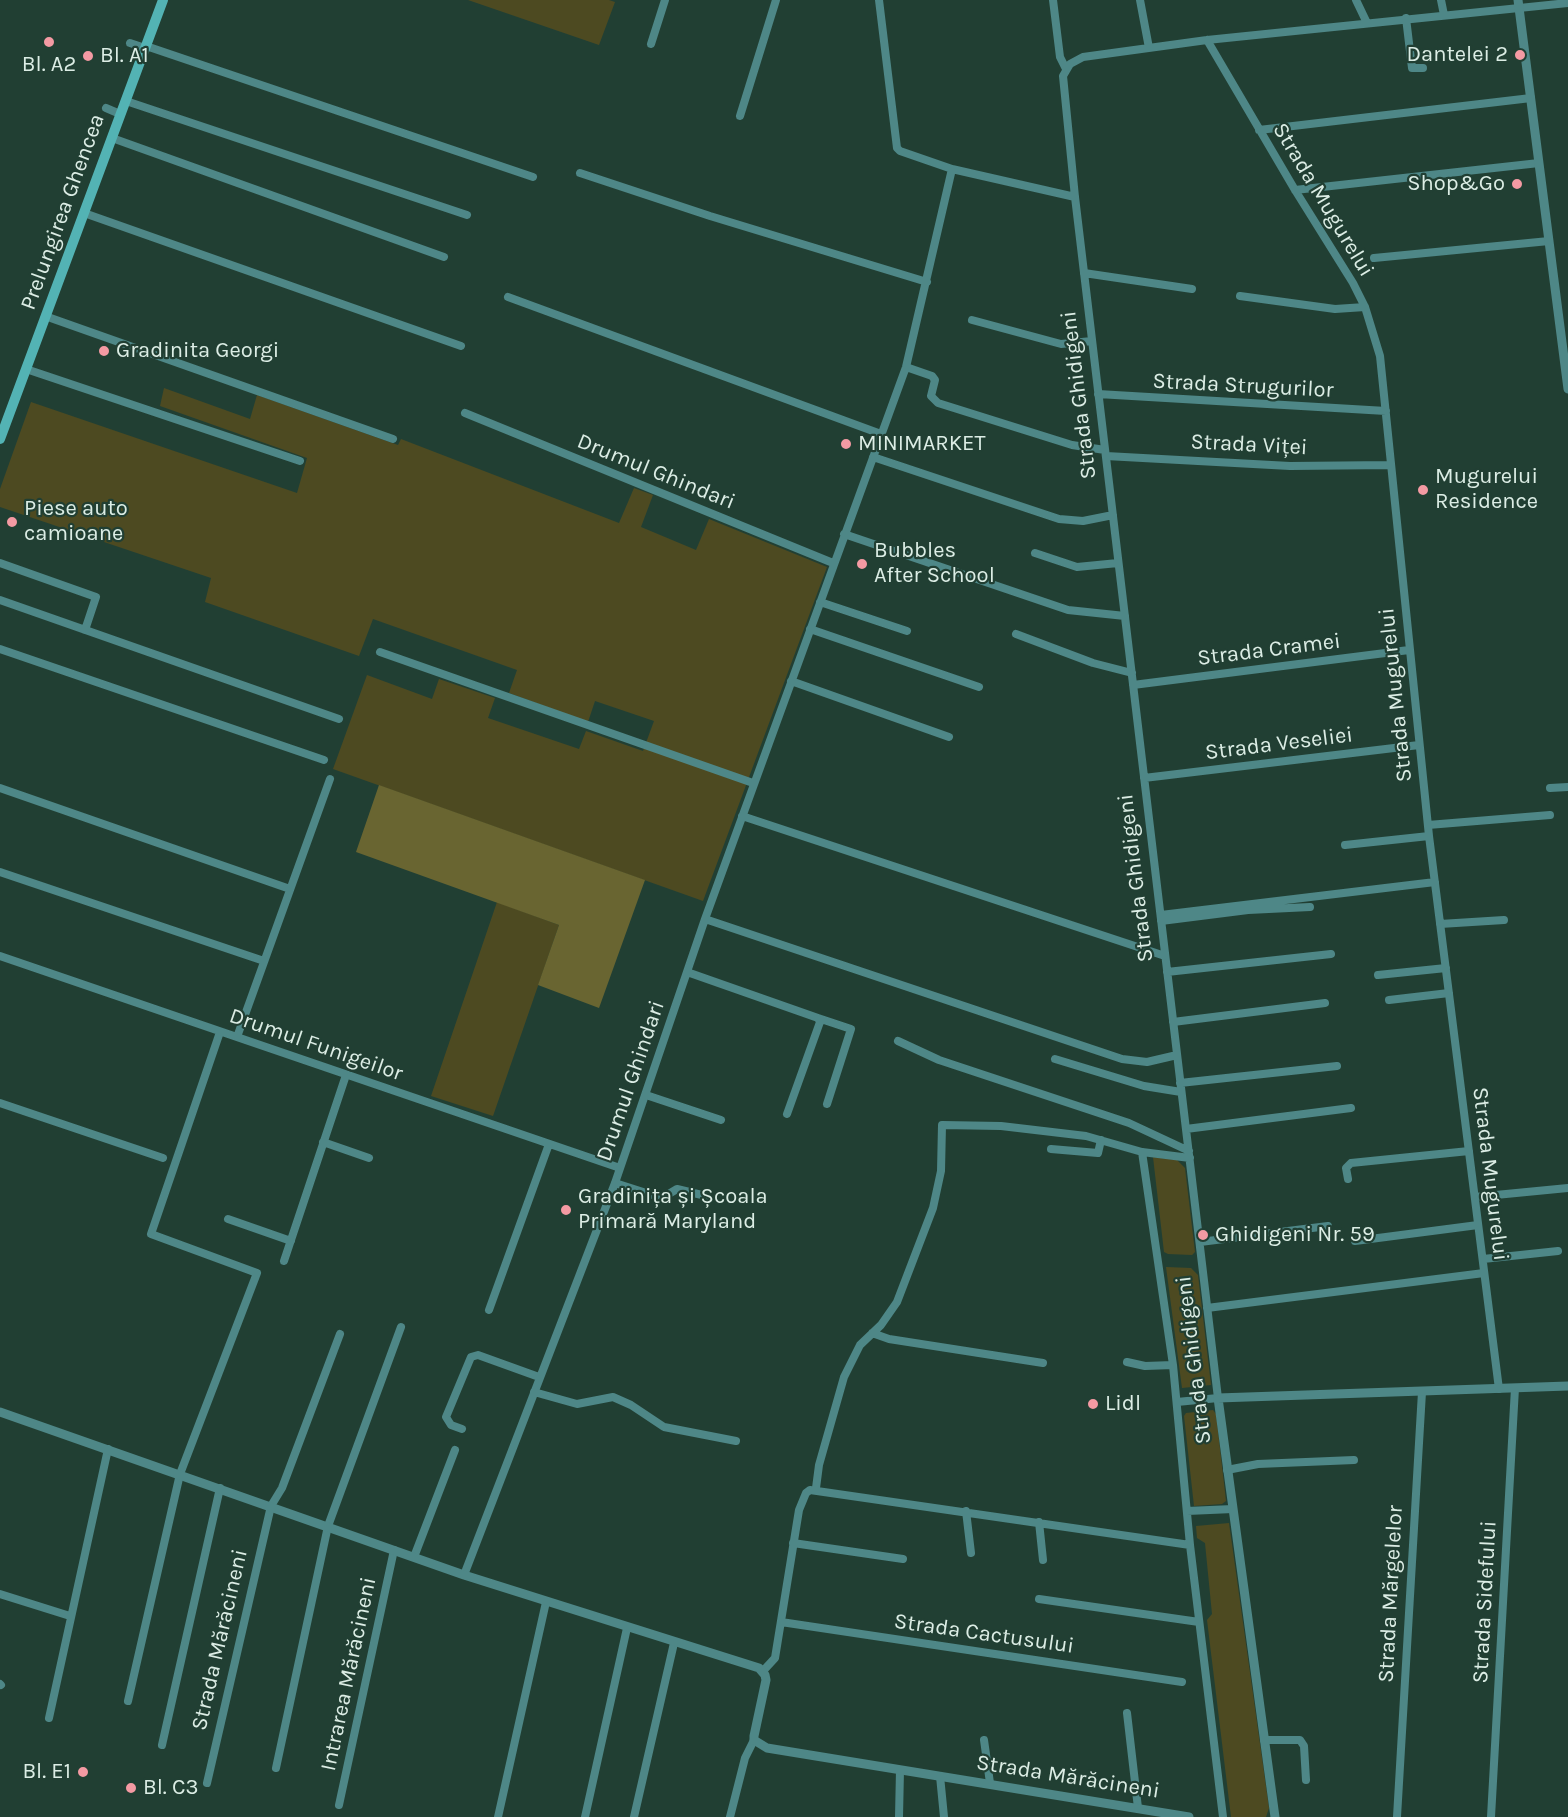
<!DOCTYPE html>
<html>
<head>
<meta charset="utf-8">
<style>
	body { margin:0 }
	canvas { display:block; background:#213f33 }
</style>
</head>
<body>
<canvas width="1568" height="1817"></canvas>
<script>
const ctx = document.querySelector('canvas').getContext('2d');
ctx.lineJoin = 'round';
function fillPath(path, color) {
  ctx.fillStyle = color;
  ctx.fill(path, 'evenodd');
}
function toPath(rows) {
  const path = new Path2D();
  for (const r of rows) {
    path.moveTo(r[0], r[1]);
    for (let i = 2; i < r.length; i += 2) path.lineTo(r[i], r[i + 1]);
  }
  return path;
}
function stroke(path, color, width, dash) {
  ctx.strokeStyle = color;
  ctx.lineWidth = width;
  ctx.lineCap = dash ? 'butt' : 'round';
  ctx.setLineDash(dash || []);
  ctx.stroke(path);
}
function label(font, color, halo, rows, align = 'center') {
  ctx.font = font + ' Karla,sans-serif';
  ctx.lineWidth = 4.5;
  ctx.setLineDash([]);
  ctx.textBaseline = 'middle';
  ctx.strokeStyle = halo;
  ctx.fillStyle = color;
  for (const [text, x, y, turn = 0] of rows) {
    ctx.save();
    ctx.translate(x, y);
    ctx.rotate((+turn || 0) * Math.PI / 180);
    ctx.textAlign = isNaN(turn) ? turn : align;
    if (halo) ctx.strokeText(text, 0, 0);
    ctx.fillText(text, 0, 0);
    ctx.restore();
  }
}
const green = toPath([
	[468,0,609,0,615,2,599,45],
	[164,388,250,419,257,395,398,445,401,439,619,523,634,488,653,495,641,527,696,550,709,519,827,567,703,901,333,769,367,675,432,699,439,679,495,698,488,718,579,749,586,731,643,751,654,721,595,701,588,722,509,693,517,670,373,619,359,656,205,602,211,578,0,507,0,489,31,402,297,493,307,458,160,406],
	[497,902,559,925,493,1116,431,1096],
	[1153,1157,1177,1160,1185,1168,1195,1252,1192,1255,1168,1254,1164,1252],
	[1166,1267,1191,1268,1198,1275,1211,1385,1182,1388],
	[1213,1410,1216,1414,1226,1501,1222,1504,1194,1506,1184,1416,1186,1413],
	[1229,1523,1269,1808,1266,1817,1231,1817,1207,1620,1212,1614,1205,1543,1197,1538,1196,1526]
]);
const forest = toPath([
	[379,785,645,880,599,1008,538,985,559,925,356,852]
]);
const minor = toPath([
	[879,0,897,148,900,151,952,169,1075,197],
	[1053,0,1060,57,1066,69],
	[1140,0,1149,48],
	[1356,0,1367,23],
	[1441,0,1444,15],
	[1406,18,1412,68,1423,68],
	[1207,40,1295,190,1353,283,1365,307,1380,356,1429,836,1499,1389],
	[130,43,145,48],
	[651,44,665,0],
	[146,46,533,177],
	[126,101,467,215],
	[106,108,120,114],
	[740,116,776,0],
	[1259,130,1531,98],
	[112,138,444,257],
	[580,173,710,216,927,282],
	[1295,190,1539,163],
	[84,213,461,346],
	[1374,258,1549,241],
	[1084,273,1192,289],
	[1240,296,1335,309,1365,307],
	[508,297,881,434],
	[45,316,393,439],
	[972,320,1061,344,1092,341],
	[906,367,932,376,935,380,931,396,938,403,1072,445,1105,450],
	[26,369,300,461],
	[1098,394,1386,411],
	[465,413,833,563],
	[1106,456,1290,466,1391,465],
	[873,457,1059,519,1083,521,1113,515],
	[844,534,1068,610,1125,616],
	[1035,553,1077,567,1118,563],
	[0,563,96,597,85,630],
	[0,600,339,719],
	[820,602,907,631],
	[810,629,979,687],
	[1016,634,1093,663,1132,673],
	[0,649,324,760],
	[380,652,753,783],
	[791,681,949,737],
	[1133,685,1409,650],
	[1144,778,1419,745],
	[0,788,290,889],
	[1550,788,1568,787],
	[742,816,1165,956],
	[1428,825,1550,815],
	[1345,845,1429,836],
	[0,872,264,961],
	[1161,915,1435,882],
	[705,919,1122,1059,1147,1062,1177,1055],
	[1161,921,1248,910,1310,907],
	[1440,924,1504,920],
	[0,956,620,1168],
	[687,972,818,1018,820,1022,787,1114],
	[1167,972,1331,954],
	[1378,975,1446,968],
	[1389,1000,1449,993],
	[818,1018,851,1029,827,1104],
	[1173,1022,1325,1003],
	[237,1037,330,779],
	[898,1041,939,1060,1129,1123,1189,1151],
	[1055,1059,1144,1086,1181,1092],
	[1180,1083,1337,1066],
	[646,1095,721,1120],
	[0,1103,163,1158],
	[1186,1129,1351,1108],
	[323,1142,369,1158],
	[1051,1149,1098,1153,1101,1140],
	[1142,1152,1173,1365,1190,1545,1223,1817],
	[1348,1179,1346,1168,1351,1163,1469,1151],
	[615,1183,662,1198,677,1189,706,1196],
	[1475,1197,1568,1188],
	[228,1219,291,1241],
	[1355,1241,1478,1225],
	[1200,1242,1328,1226],
	[1483,1259,1558,1251],
	[284,1261,346,1075],
	[1207,1308,1484,1273],
	[489,1310,549,1144],
	[872,1333,889,1339,1043,1363],
	[1127,1362,1145,1366,1173,1365],
	[534,1392,577,1404,613,1397,631,1405,664,1427,736,1441],
	[1177,1402,1218,1398,1075,197,1063,76,1070,64,1083,57,1207,40,1568,3],
	[462,1429,451,1425,446,1417,471,1357,478,1355,539,1377],
	[1227,1470,1258,1464,1354,1460],
	[816,1488,819,1465,844,1377,860,1345,881,1325,897,1302,933,1208,941,1171,942,1125,1001,1126,1086,1136,1142,1152,1190,1158],
	[966,1511,971,1553],
	[1187,1511,1233,1509],
	[1039,1522,1043,1560],
	[793,1543,903,1559],
	[414,1557,455,1450],
	[464,1575,615,1183,705,919,906,367,952,169],
	[0,1594,70,1616],
	[1039,1599,1199,1622],
	[781,1622,1182,1682],
	[763,1671,775,1658,799,1510,806,1493,810,1490,1190,1545],
	[0,1684,1,1685],
	[128,1701,180,1474,257,1273,151,1234,220,1032],
	[1127,1713,1138,1808],
	[49,1718,108,1449],
	[984,1740,990,1783],
	[1264,1740,1300,1740,1304,1746,1306,1780],
	[162,1745,220,1488],
	[276,1768,328,1526,401,1327],
	[940,1776,944,1817],
	[207,1783,271,1506,282,1488,340,1334],
	[339,1805,394,1550],
	[498,1817,546,1602],
	[585,1817,627,1628],
	[634,1817,674,1643],
	[730,1817,745,1758,754,1740],
	[899,1817,900,1770],
	[1397,1817,1422,1392],
	[1491,1817,1515,1388]
]);
const tertiary = toPath([
	[1518,0,1568,389],
	[0,1412,464,1575,759,1668,765,1675,766,1680,754,1736,754,1740,767,1748,1189,1817],
	[1275,1817,1218,1398,1568,1386]
]);
const secondary = toPath([
	[0,439,163,0]
]);
const markers = [
	[49,42,6,"#f49aa3"],
	[1520,55,6,"#f49aa3"],
	[88,56,6,"#f49aa3"],
	[1517,184,6,"#f49aa3"],
	[104,351,6,"#f49aa3"],
	[846,444,6,"#f49aa3"],
	[1423,490,6,"#f49aa3"],
	[12,522,6,"#f49aa3"],
	[862,564,6,"#f49aa3"],
	[566,1210,6,"#f49aa3"],
	[1203,1235,6,"#f49aa3"],
	[1093,1404,6,"#f49aa3"],
	[83,1772,6,"#f49aa3"],
	[131,1788,6,"#f49aa3"]
];
const poiNames = [
	["Dantelei 2",1508,55,"right"],
	["Bl. A1",100,56],
	["Bl. A2",49,65,"center"],
	["Shop&Go",1505,184,"right"],
	["Gradinita Georgi",116,351],
	["MINIMARKET",858,444],
	["Mugurelui",1435,477],
	["Residence",1435,502],
	["Piese auto",24,509],
	["camioane",24,534],
	["Bubbles",874,551],
	["After School",874,576],
	["Gradinița și Școala",578,1197],
	["Primară Maryland",578,1222],
	["Ghidigeni Nr. 59",1215,1235],
	["Lidl",1105,1404],
	["Bl. E1",71,1772,"right"],
	["Bl. C3",143,1788]
];
const streetNames = [
	["Strada Mugurelui",1323,200,59],
	["Prelungirea Ghencea",63,212,-70],
	["Strada Strugurilor",1243,386,3],
	["Strada Ghidigeni",1079,395,-97],
	["Strada Viței",1249,445,3],
	["Drumul Ghindari",656,472,22],
	["Strada Cramei",1269,650,-7],
	["Strada Mugurelui",1396,695,-96],
	["Strada Veseliei",1279,744,-7],
	["Strada Ghidigeni",1136,878,-97],
	["Drumul Funigeilor",316,1045,19],
	["Drumul Ghindari",631,1081,-71],
	["Strada Mugurelui",1490,1174,83],
	["Strada Ghidigeni",1194,1360,-97],
	["Strada Mărgelelor",1391,1594,-87],
	["Strada Sidefului",1485,1602,-87],
	["Strada Cactusului",984,1634,8],
	["Strada Mărăcineni",220,1640,-77],
	["Intrarea Mărăcineni",349,1674,-78],
	["Strada Mărăcineni",1068,1777,9]
];
fillPath(green, '#4d4a21');
fillPath(forest, '#696531');
stroke(minor, '#4e8787', 8);
stroke(tertiary, '#4e8787', 9);
stroke(secondary, '#53b3b4', 10);
for (const [x, y, r, color] of markers) {
  const dot = new Path2D();
  dot.arc(x, y, r, 0, 2 * Math.PI);
  ctx.fillStyle = color;
  ctx.fill(dot);
  stroke(dot, '#213f33', 2);
}
label('22px', '#dcede5', '#213f33', poiNames, 'left');
label('22px', '#dcede5', '#213f33', streetNames);
</script>
</body>
</html>
